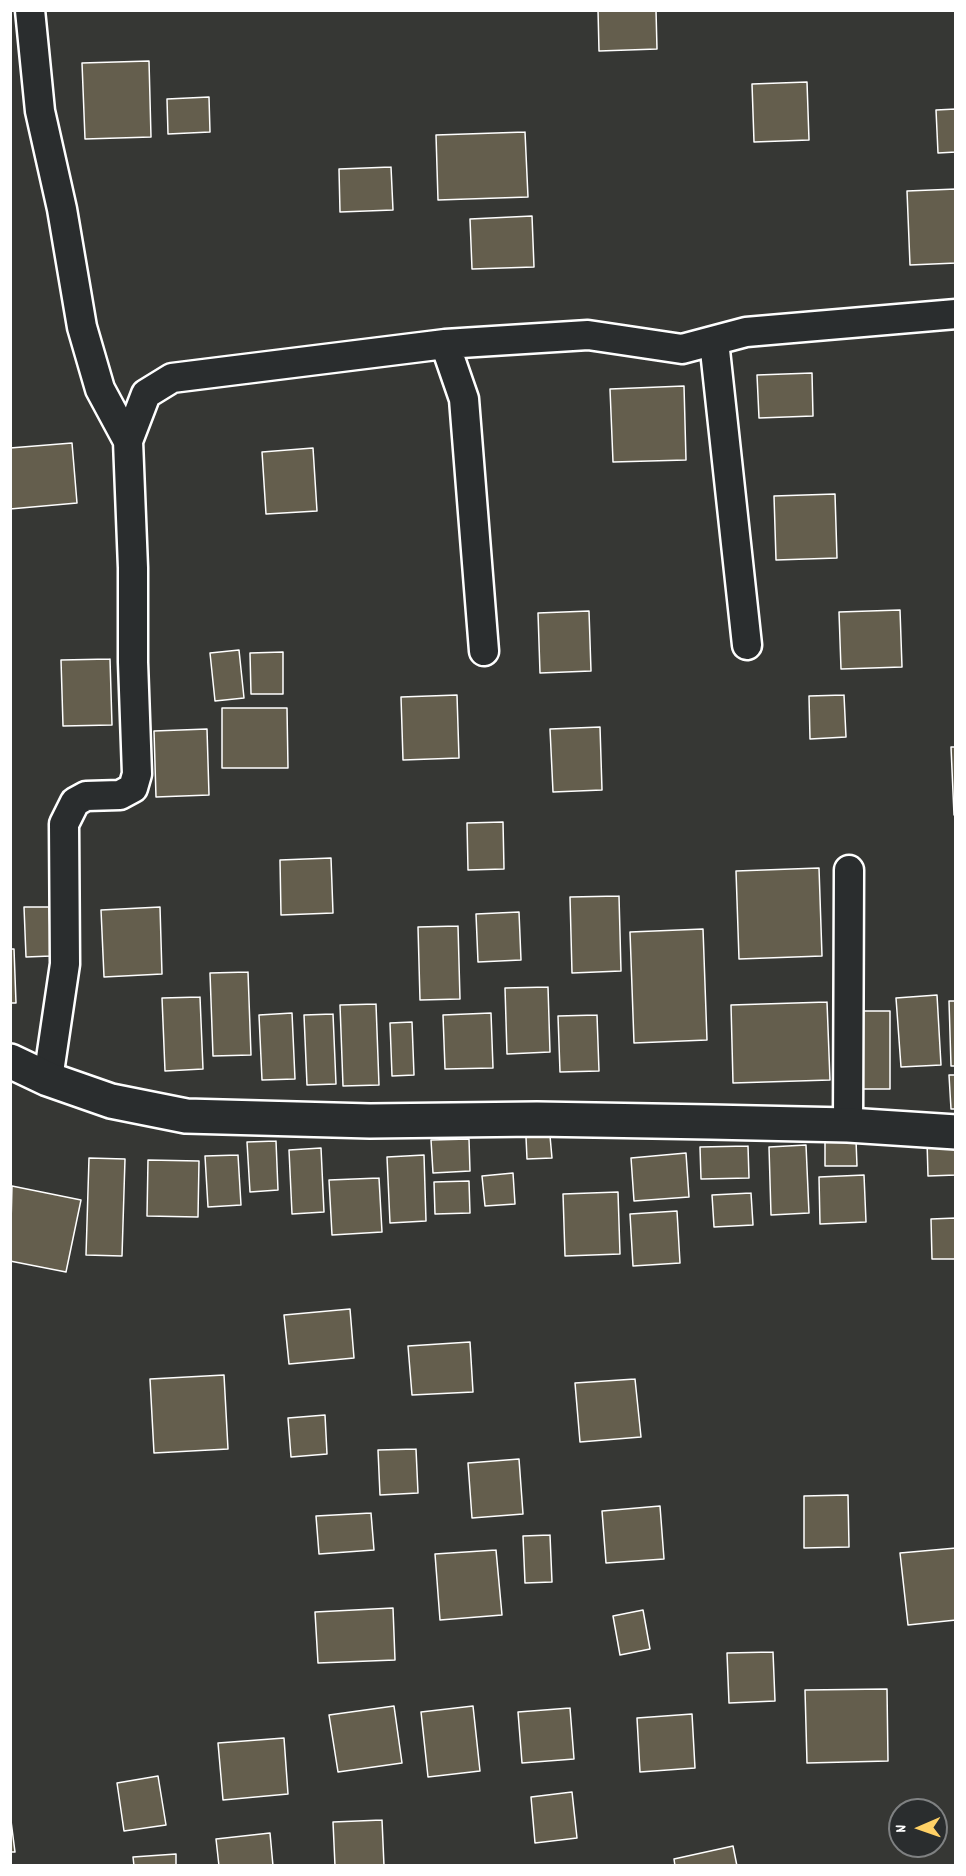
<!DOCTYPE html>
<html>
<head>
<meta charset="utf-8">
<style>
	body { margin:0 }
	#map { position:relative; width:966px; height:1876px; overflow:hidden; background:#363734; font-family:Dekko,sans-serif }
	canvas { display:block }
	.frame { position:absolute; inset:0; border:12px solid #fff; pointer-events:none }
	.north { position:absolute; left:888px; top:1798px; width:60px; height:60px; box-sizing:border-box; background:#2a2d2e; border:2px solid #7f8182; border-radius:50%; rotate:268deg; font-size:16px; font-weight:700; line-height:24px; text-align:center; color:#fff }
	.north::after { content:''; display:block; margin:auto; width:21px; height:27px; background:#ffd166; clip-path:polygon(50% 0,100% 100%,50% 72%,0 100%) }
</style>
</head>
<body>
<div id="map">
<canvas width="966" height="1876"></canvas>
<div class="frame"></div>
<div class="north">N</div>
</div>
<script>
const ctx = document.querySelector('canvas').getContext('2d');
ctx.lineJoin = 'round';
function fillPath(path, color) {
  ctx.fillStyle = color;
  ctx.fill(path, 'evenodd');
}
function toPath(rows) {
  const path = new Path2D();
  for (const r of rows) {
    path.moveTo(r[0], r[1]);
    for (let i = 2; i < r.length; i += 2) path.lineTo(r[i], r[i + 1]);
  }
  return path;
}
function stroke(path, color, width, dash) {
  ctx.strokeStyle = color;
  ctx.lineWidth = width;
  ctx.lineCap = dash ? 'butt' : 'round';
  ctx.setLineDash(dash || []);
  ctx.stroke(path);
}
const building = toPath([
	[598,10,656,10,657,49,599,51,598,10],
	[149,61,151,137,85,139,82,63,149,61],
	[807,82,809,140,754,142,752,84,807,82],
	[209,97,210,132,168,134,167,99,209,97],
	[956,109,956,152,938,153,936,110,956,109],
	[525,132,528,197,438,200,436,135,525,132],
	[391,167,393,210,340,212,339,169,391,167],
	[956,189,956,263,910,265,907,191,956,189],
	[532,216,534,267,472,269,470,219,532,216],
	[812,373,813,416,759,418,757,375,812,373],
	[684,386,686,460,613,462,610,389,684,386],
	[72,443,77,503,10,509,10,448,72,443],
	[313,448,317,511,266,514,262,452,313,448],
	[835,494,837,558,776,560,774,496,835,494],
	[900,610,902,667,841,669,839,612,900,610],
	[589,611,591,671,540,673,538,613,589,611],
	[239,650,244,698,215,701,210,653,239,650],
	[283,652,283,694,251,694,250,653,283,652],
	[110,659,112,725,63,726,61,660,110,659],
	[457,695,459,758,403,760,401,697,457,695],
	[844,695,846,737,810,739,809,696,844,695],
	[222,708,287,708,288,768,222,768,222,708],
	[600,727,602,790,553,792,550,729,600,727],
	[207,729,209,795,156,797,154,731,207,729],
	[951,747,956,747,956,815,954,815,951,747],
	[503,822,504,869,468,870,467,823,503,822],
	[331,858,333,913,281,915,280,860,331,858],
	[819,868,822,956,739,959,736,871,819,868],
	[619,896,621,971,572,973,570,897,619,896],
	[24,907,49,907,51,956,26,957,24,907],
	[160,907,162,974,104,977,101,910,160,907],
	[519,912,521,960,478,962,476,914,519,912],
	[458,926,460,999,420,1000,418,927,458,926],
	[703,929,707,1040,634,1043,630,932,703,929],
	[10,949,14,949,16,1003,10,1003,10,949],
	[248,972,251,1055,213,1056,210,973,248,972],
	[548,987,550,1052,507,1054,505,988,548,987],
	[937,995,941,1065,901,1067,896,998,937,995],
	[200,997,203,1069,165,1071,162,998,200,997],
	[949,1001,956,1001,956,1066,951,1066,949,1001],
	[827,1002,830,1080,733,1083,731,1005,827,1002],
	[376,1004,379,1085,343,1086,340,1005,376,1004],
	[858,1011,890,1011,890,1089,857,1089,858,1011],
	[292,1013,295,1079,262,1080,259,1015,292,1013],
	[491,1013,493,1068,445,1069,443,1015,491,1013],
	[333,1014,336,1084,307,1085,304,1015,333,1014],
	[597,1015,599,1071,560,1072,558,1016,597,1015],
	[412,1022,414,1075,392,1076,390,1023,412,1022],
	[949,1075,956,1075,956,1109,951,1109,949,1075],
	[550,1136,552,1158,527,1159,526,1137,550,1136],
	[469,1139,470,1171,433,1173,431,1140,469,1139],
	[956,1139,956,1175,928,1176,927,1141,956,1139],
	[825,1140,856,1140,857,1166,825,1166,825,1140],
	[276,1141,278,1190,250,1192,247,1142,276,1141],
	[806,1145,809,1213,771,1215,769,1147,806,1145],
	[748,1146,749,1178,701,1179,700,1147,748,1146],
	[321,1148,324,1212,292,1214,289,1150,321,1148],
	[686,1153,689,1197,634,1201,631,1158,686,1153],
	[238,1155,241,1205,208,1207,205,1156,238,1155],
	[424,1155,426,1221,390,1223,387,1157,424,1155],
	[89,1158,125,1159,122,1256,86,1255,89,1158],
	[148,1160,199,1161,198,1217,147,1216,148,1160],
	[513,1173,515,1204,485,1206,482,1176,513,1173],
	[864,1175,866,1222,820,1224,819,1177,864,1175],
	[379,1178,382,1232,332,1235,329,1180,379,1178],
	[469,1181,470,1213,435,1214,434,1182,469,1181],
	[12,1186,81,1200,66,1272,10,1261,12,1186],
	[618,1192,620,1254,565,1256,563,1194,618,1192],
	[751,1193,753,1225,714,1227,712,1195,751,1193],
	[677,1211,680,1263,633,1266,630,1214,677,1211],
	[956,1218,956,1259,932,1259,931,1219,956,1218],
	[350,1309,354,1358,289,1364,284,1315,350,1309],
	[470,1342,473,1392,412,1395,408,1346,470,1342],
	[224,1375,228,1449,154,1453,150,1379,224,1375],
	[635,1379,641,1437,580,1442,575,1383,635,1379],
	[325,1415,327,1454,291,1457,288,1418,325,1415],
	[416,1449,418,1493,380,1495,378,1450,416,1449],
	[519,1459,523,1514,472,1518,468,1463,519,1459],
	[848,1495,849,1547,804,1548,804,1496,848,1495],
	[660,1506,664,1559,606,1563,602,1511,660,1506],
	[371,1513,374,1550,319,1554,316,1516,371,1513],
	[550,1535,552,1582,525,1583,523,1536,550,1535],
	[956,1548,956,1620,908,1625,900,1553,956,1548],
	[496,1550,502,1615,440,1620,435,1554,496,1550],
	[393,1608,395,1660,318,1663,315,1612,393,1608],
	[643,1610,650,1649,620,1655,613,1616,643,1610],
	[773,1652,775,1701,729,1703,727,1653,773,1652],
	[887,1689,888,1761,807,1763,805,1690,887,1689],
	[394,1706,402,1763,338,1772,329,1715,394,1706],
	[473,1706,480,1771,428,1777,421,1712,473,1706],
	[570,1708,574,1759,522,1763,518,1712,570,1708],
	[692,1714,695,1768,640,1772,637,1718,692,1714],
	[284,1738,288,1794,223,1800,218,1743,284,1738],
	[158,1776,166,1825,124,1831,117,1783,158,1776],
	[572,1792,577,1838,535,1843,531,1797,572,1792],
	[10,1813,15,1852,10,1852,10,1813],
	[382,1820,384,1866,335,1866,333,1822,382,1820],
	[270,1833,273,1866,219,1866,216,1839,270,1833],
	[733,1846,737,1866,675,1866,674,1859,733,1846],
	[176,1854,176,1866,134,1866,133,1857,176,1854]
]);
const street = toPath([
	[30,10,40,111,62,209,82,327,100,389,128,441],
	[714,341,747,645],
	[445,344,464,399,484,651],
	[48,1079,65,964,64,824,75,802,86,796,120,795,133,788,137,774,133,662,133,568,128,441,146,394,172,378,445,344,588,335,682,349,746,332,956,314],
	[848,1125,849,870]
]);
const secondary = toPath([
	[10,1061,48,1079,111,1101,186,1116,370,1121,537,1119,710,1122,848,1125,956,1132]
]);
fillPath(building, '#645e4d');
stroke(building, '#fff', 1.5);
stroke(street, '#fff', 33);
stroke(secondary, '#fff', 38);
stroke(street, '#2a2d2e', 28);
stroke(secondary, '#2a2d2e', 33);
</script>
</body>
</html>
